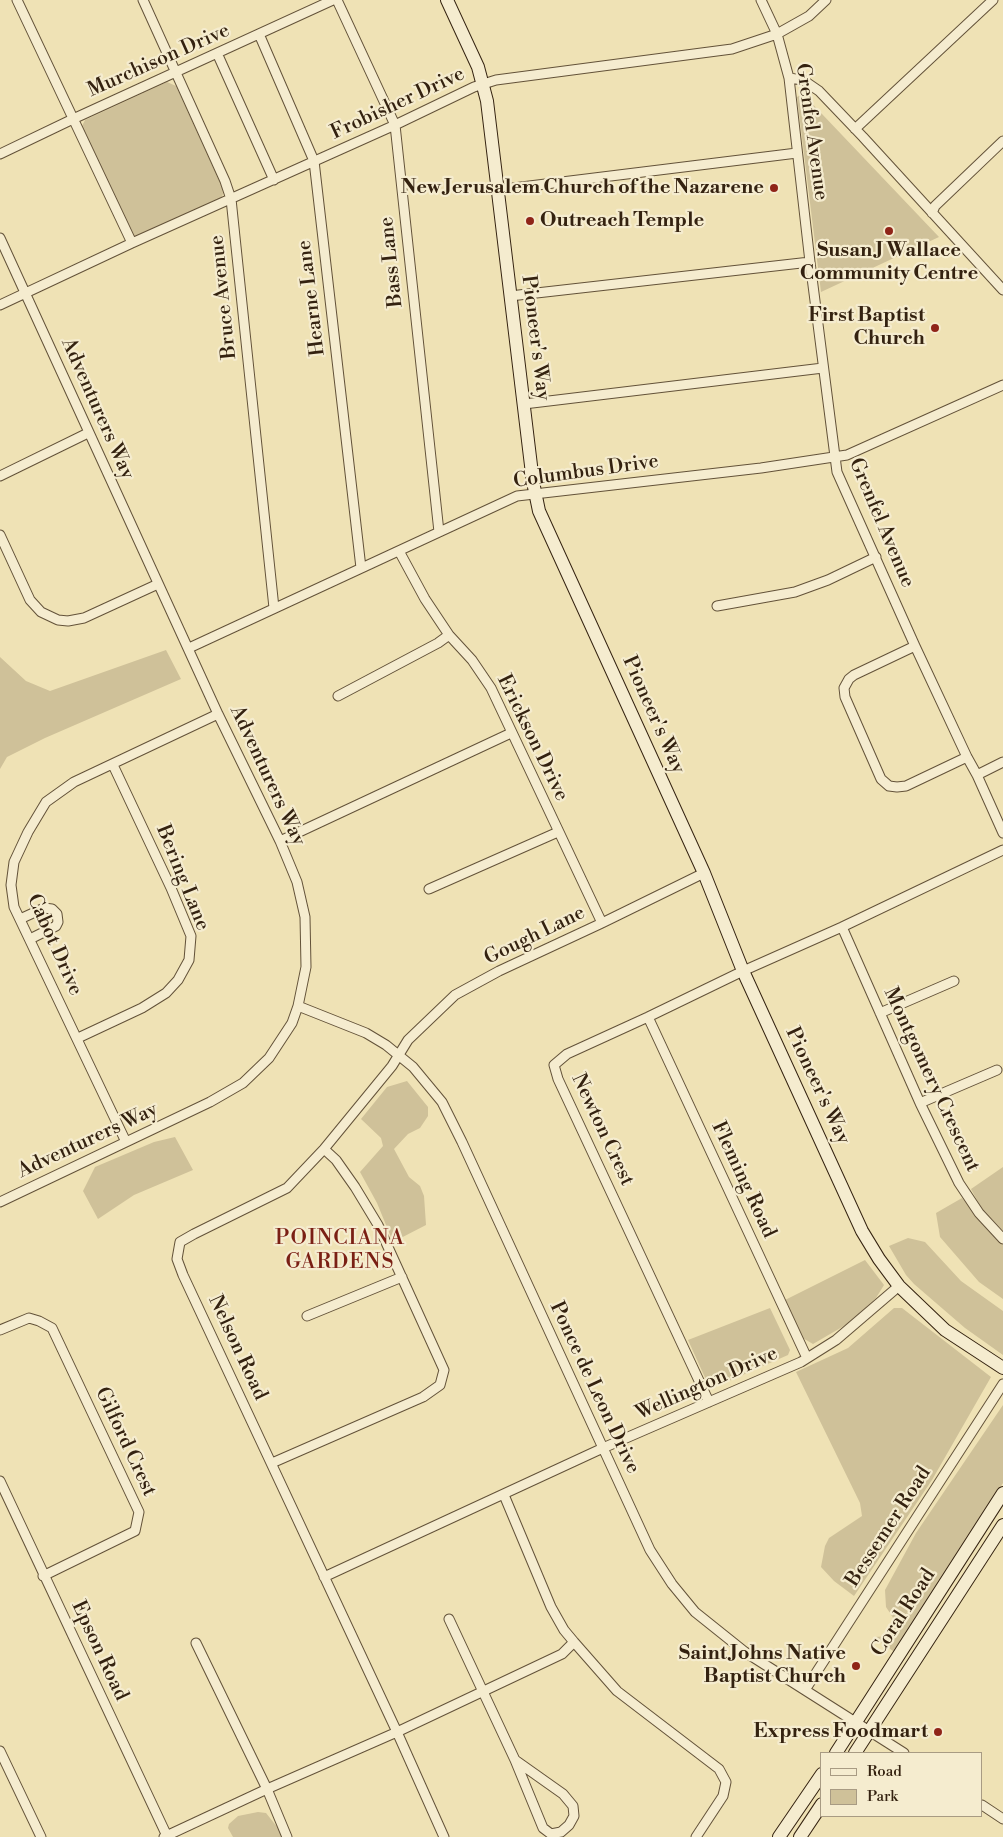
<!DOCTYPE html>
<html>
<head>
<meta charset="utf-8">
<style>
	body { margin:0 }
	#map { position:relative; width:1003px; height:1837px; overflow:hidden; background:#efe2b5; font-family:"Libre Bodoni",serif }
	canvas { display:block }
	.legend { position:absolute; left:820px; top:1752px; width:162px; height:65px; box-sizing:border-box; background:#f5eccf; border:1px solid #a89b83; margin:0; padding:6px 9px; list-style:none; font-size:15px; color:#342210 }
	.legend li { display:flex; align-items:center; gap:10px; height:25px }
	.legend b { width:25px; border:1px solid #a89b83 }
</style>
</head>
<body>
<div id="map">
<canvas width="1003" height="1837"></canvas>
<ul class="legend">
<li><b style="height:6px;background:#f5eccf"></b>Road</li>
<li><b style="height:14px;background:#cfc199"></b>Park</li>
</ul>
</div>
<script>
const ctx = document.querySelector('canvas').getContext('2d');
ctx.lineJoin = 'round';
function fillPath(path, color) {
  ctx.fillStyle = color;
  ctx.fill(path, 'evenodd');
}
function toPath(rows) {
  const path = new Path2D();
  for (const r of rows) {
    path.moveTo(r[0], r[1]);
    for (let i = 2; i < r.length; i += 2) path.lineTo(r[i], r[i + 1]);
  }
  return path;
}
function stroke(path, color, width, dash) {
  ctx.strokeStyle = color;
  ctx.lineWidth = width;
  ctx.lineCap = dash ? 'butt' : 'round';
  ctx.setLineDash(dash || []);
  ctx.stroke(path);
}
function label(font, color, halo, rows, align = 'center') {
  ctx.font = font + ' "Libre Bodoni",serif';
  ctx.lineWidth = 4.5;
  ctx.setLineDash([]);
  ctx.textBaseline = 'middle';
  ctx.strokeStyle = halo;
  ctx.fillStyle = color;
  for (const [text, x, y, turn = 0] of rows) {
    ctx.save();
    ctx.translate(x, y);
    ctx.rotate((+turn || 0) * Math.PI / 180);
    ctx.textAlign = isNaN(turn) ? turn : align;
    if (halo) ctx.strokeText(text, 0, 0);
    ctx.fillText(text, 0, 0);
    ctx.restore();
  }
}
const green = toPath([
	[167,82,176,86,222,187,223,194,221,199,137,237,130,234,83,130,82,126,85,120],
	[803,94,939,237,821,292,797,97],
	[166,650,181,679,45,738,7,757,0,769,0,657,26,681,50,691],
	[407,1081,428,1107,428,1116,420,1128,408,1134,394,1149,409,1177,420,1186,424,1196,426,1225,393,1242,377,1203,360,1172,383,1146,381,1138,361,1119,387,1087],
	[175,1137,193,1170,134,1195,98,1219,83,1191,95,1167,154,1142],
	[1003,1167,1003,1231,985,1215,971,1189],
	[962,1198,1003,1245,1003,1299,979,1282,940,1237,936,1213],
	[908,1238,925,1242,961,1281,1003,1311,1003,1355,965,1328,914,1284,906,1275,889,1246],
	[865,1260,884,1285,876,1298,849,1323,813,1344,801,1337,785,1300],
	[770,1308,790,1350,788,1355,720,1385,713,1387,707,1382,688,1340],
	[894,1308,902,1308,991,1377,932,1480,854,1596,834,1581,821,1567,825,1546,829,1538,862,1516,860,1503,796,1372,848,1348],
	[1003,1405,1003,1483,900,1648,893,1651,874,1637,892,1636,896,1622,886,1607,885,1590,916,1533],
	[258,1812,266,1813,278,1828,282,1837,233,1837,228,1828,229,1824,238,1816]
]);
const minor = toPath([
	[17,0,132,243],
	[143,0,225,181,231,199,274,608],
	[337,0,395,125,439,532],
	[761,0,777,34,789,78,810,262,837,472,915,646,967,757,977,775,1003,833],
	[259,34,314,161,361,568],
	[217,53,274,180],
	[789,78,803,80,819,91,863,137,1003,290],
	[855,129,993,0],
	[0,154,73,119,333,0],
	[497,190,797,153],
	[932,213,935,206,1003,141],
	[0,238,218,714,280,841,297,882,305,917,306,967,298,1006,292,1023,269,1058,243,1083,210,1102,0,1202],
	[510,296,810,262],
	[0,305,132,243,395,125,474,87,496,80,732,49,777,34,809,16,826,0],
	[524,404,823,368],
	[0,476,88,433],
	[0,535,30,600,41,612,58,620,68,621,84,618,158,584],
	[399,551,425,599,449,635,472,660,491,688,602,923],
	[717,606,795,592,828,580,876,557],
	[915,646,854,675,849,679,844,688,845,697,881,779,889,786,897,787,906,786,967,757],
	[189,648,517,496,761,468,847,455,1003,385],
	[338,696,438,643,449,635],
	[977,775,1003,762],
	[280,841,511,733],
	[429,889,558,832],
	[20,919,44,908,52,909,57,914,58,922,56,926,30,939],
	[842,927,920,1103,959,1183,979,1213,1003,1239],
	[298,1006,366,1033,386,1045,413,1067,442,1102,462,1142,650,1550,672,1584,695,1612,745,1652,904,1753],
	[880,1013,954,981],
	[648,1017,807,1358],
	[78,1038,142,1008,166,993,178,980,189,960,191,936,171,888,113,765],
	[920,1103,997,1070],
	[126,1142,14,907,11,885,14,862,28,832,46,802,74,782,218,714],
	[307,1316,402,1277],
	[0,1330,29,1318,39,1321,52,1328,139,1512,135,1531,43,1576],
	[709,1402,558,1079,554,1065,567,1054,648,1017,743,971,842,927,1003,850],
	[272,1463,423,1397,440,1385,444,1370,378,1225,355,1187,336,1160,324,1149],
	[0,1481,167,1836],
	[504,1495,551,1607,564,1630,574,1642,617,1691,719,1769,726,1782,723,1796,696,1837],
	[324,1577,603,1448,801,1362,836,1340,899,1286],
	[449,1619,515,1760,543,1828,551,1834,561,1832,569,1825,574,1816,573,1806,563,1794,515,1760],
	[196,1643,267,1789,287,1837],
	[805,1690,1003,1384],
	[0,1751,41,1837],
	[982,1805,1003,1819],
	[164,1837,267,1789,397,1732,562,1654,574,1642],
	[444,1837,397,1732,183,1275,177,1259,180,1242,194,1234,287,1188,324,1149,392,1066,408,1040,455,995,499,971,602,923,704,873]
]);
const secondary = toPath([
	[447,0,478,67,487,101,533,482,539,511,704,873,743,971,862,1231,879,1259,899,1286,945,1330,1003,1368],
	[836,1753,1003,1493],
	[855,1753,1003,1525],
	[779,1837,822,1774],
	[800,1837,822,1804]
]);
const markers = [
	[774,188,5,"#8f2418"],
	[530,221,5,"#8f2418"],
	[889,231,5,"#8f2418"],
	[935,328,5,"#8f2418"],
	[856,1666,5,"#8f2418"],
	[938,1732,5,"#8f2418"]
];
const streetNames = [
	["Murchison Drive",159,61,-24],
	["Frobisher Drive",398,104,-25],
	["Grenfel Avenue",811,132,82],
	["Bass Lane",392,262,-96],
	["Bruce Avenue",224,297,-96],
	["Hearne Lane",312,298,-97],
	["Pioneer's Way",535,338,83],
	["Adventurers Way",97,409,66],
	["Columbus Drive",586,472,-8],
	["Grenfel Avenue",881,523,67],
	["Pioneer's Way",653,715,66],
	["Erickson Drive",532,738,64],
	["Adventurers Way",267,776,65],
	["Bering Lane",182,878,68],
	["Gough Lane",535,936,-26],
	["Cabot Drive",54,945,66],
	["Montgomery Crescent",931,1080,65],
	["Pioneer's Way",817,1086,65],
	["Newton Crest",602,1130,65],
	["Adventurers Way",88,1141,-25],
	["Fleming Road",743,1180,65],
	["Nelson Road",237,1348,65],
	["Wellington Drive",707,1384,-24],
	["Ponce de Leon Drive",594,1388,65],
	["Gilford Crest",125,1442,65],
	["Bessemer Road",889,1527,-57],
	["Coral Road",904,1613,-57],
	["Epson Road",99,1651,65]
];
const poiNames = [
	["New Jerusalem Church of the Nazarene",764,188],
	["Outreach Temple",540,221,"left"],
	["Susan J Wallace",889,251,"center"],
	["Community Centre",889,274,"center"],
	["First Baptist",925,316],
	["Church",925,339],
	["Saint Johns Native",846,1654],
	["Baptist Church",846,1677],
	["Express Foodmart",928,1732]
];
const neighbourhoodNames = [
	["POINCIANA",340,1239],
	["GARDENS",340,1263]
];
fillPath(green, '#cfc199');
stroke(minor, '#635239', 11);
stroke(secondary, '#342210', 14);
stroke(minor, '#f5eccf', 9);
stroke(secondary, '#f5eccf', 12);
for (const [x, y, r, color] of markers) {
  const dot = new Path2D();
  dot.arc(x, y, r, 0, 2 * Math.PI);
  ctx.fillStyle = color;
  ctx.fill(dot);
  stroke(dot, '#f5eccf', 2);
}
label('20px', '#342210', '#f5eccf', streetNames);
label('bold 20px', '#342210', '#f5eccf', poiNames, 'right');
ctx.letterSpacing = '1px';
label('21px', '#7a1f14', '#f5eccf', neighbourhoodNames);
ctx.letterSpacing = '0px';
</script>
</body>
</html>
